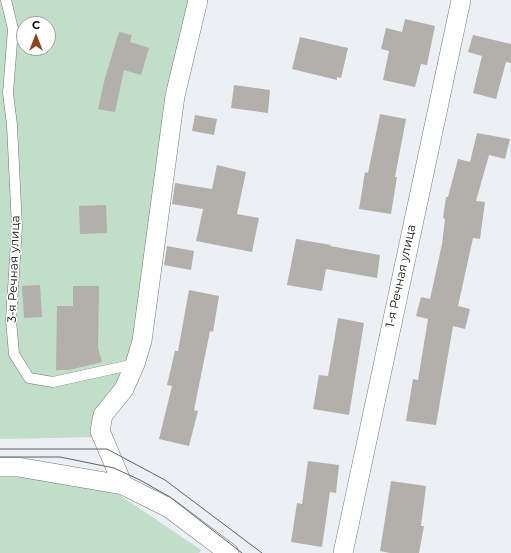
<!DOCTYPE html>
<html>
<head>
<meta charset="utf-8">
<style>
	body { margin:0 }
	#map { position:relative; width:511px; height:553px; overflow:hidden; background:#eceff3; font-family:Montserrat,sans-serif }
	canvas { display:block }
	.north { position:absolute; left:16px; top:16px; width:40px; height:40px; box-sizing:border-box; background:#fff; border:1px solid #9f9fa0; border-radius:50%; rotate:0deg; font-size:11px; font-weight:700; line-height:16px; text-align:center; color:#101012 }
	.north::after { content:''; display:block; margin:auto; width:14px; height:18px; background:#8b471b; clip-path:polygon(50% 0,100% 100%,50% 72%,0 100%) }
</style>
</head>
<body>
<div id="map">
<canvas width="511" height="553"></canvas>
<div class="north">С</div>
</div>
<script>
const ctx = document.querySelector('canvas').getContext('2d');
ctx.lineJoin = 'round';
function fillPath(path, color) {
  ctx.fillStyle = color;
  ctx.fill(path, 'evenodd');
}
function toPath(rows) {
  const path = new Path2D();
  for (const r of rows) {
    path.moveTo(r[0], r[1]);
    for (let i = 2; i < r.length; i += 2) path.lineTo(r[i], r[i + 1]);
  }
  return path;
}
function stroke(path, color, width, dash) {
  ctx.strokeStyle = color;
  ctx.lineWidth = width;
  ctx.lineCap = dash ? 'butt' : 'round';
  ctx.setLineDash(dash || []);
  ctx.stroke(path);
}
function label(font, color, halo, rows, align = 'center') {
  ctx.font = font + ' Montserrat,sans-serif';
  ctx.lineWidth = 3;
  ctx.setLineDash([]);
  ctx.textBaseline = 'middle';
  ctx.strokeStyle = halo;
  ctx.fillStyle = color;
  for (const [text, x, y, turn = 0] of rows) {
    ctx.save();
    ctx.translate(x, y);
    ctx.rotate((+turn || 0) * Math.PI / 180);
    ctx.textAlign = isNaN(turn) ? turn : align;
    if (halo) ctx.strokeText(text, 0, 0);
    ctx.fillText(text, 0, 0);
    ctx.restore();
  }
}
const green = toPath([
	[0,0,191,0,136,341,96,437,0,439],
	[24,24,48,24,48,48,24,48],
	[16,474,118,494,201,550,199,553,0,553,0,475]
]);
const building = toPath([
	[405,19,435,26,427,65,421,64,415,87,383,80,389,51,381,49,386,28,402,32],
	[119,32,132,35,130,42,149,48,141,75,124,70,115,112,98,109,105,78],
	[473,35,511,44,511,63,506,62,496,99,473,93,482,56,468,52],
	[300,37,348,48,341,78,337,77,337,80,292,69],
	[234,85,270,90,268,113,231,108],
	[380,114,406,119,395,177,397,177,391,214,359,209,365,172,368,173],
	[195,115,217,119,214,135,192,131],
	[477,133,510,139,505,159,489,155,476,201,485,202,480,239,473,238,458,306,470,309,465,329,453,326,436,425,406,421,413,379,418,380,428,319,416,316,421,297,430,299,442,244,445,219,443,218,446,197,448,197,458,159,470,162],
	[217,165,246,172,237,214,259,218,252,252,196,241,203,209,172,204,175,183,212,189],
	[106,205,107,233,80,234,79,206],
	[296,239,331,245,330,246,380,255,377,278,326,269,322,291,287,285],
	[167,246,194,251,191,270,164,265],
	[40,285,42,317,24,318,22,286],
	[73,286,99,286,98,348,102,362,69,370,56,370,57,306,73,306],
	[189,290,219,296,213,332,210,331,194,410,198,411,189,446,159,439,172,386,167,385,175,351,178,351],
	[338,318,364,323,349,415,313,409,319,375,328,376],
	[308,461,339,465,336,493,330,492,322,547,291,542,297,503,302,504],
	[391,481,426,486,421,526,424,526,419,553,390,553,380,551]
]);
const lane = toPath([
	[6,0,13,29,8,93,12,125,17,227,11,320,14,354,29,378,53,382,135,364]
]);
const street = toPath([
	[0,467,18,467,123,485,169,508,229,553],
	[123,485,100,431,103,415,124,389,135,364,142,341,175,96,198,0],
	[343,553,461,0]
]);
const tram = toPath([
	[0,449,107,449,165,480,262,553],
	[0,457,60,457,114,468,140,480,170,497,242,553]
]);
const streetNames = [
	["3-я Речная улица",14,269,-88],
	["1-я Речная улица",401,276,-78]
];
fillPath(green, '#c0dec8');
fillPath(building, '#b3b0ac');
stroke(lane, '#737579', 11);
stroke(street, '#737579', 20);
stroke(lane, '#fff', 10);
stroke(street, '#fff', 19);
stroke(tram, '#606164', 1);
label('12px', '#101012', '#fff', streetNames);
</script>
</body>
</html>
